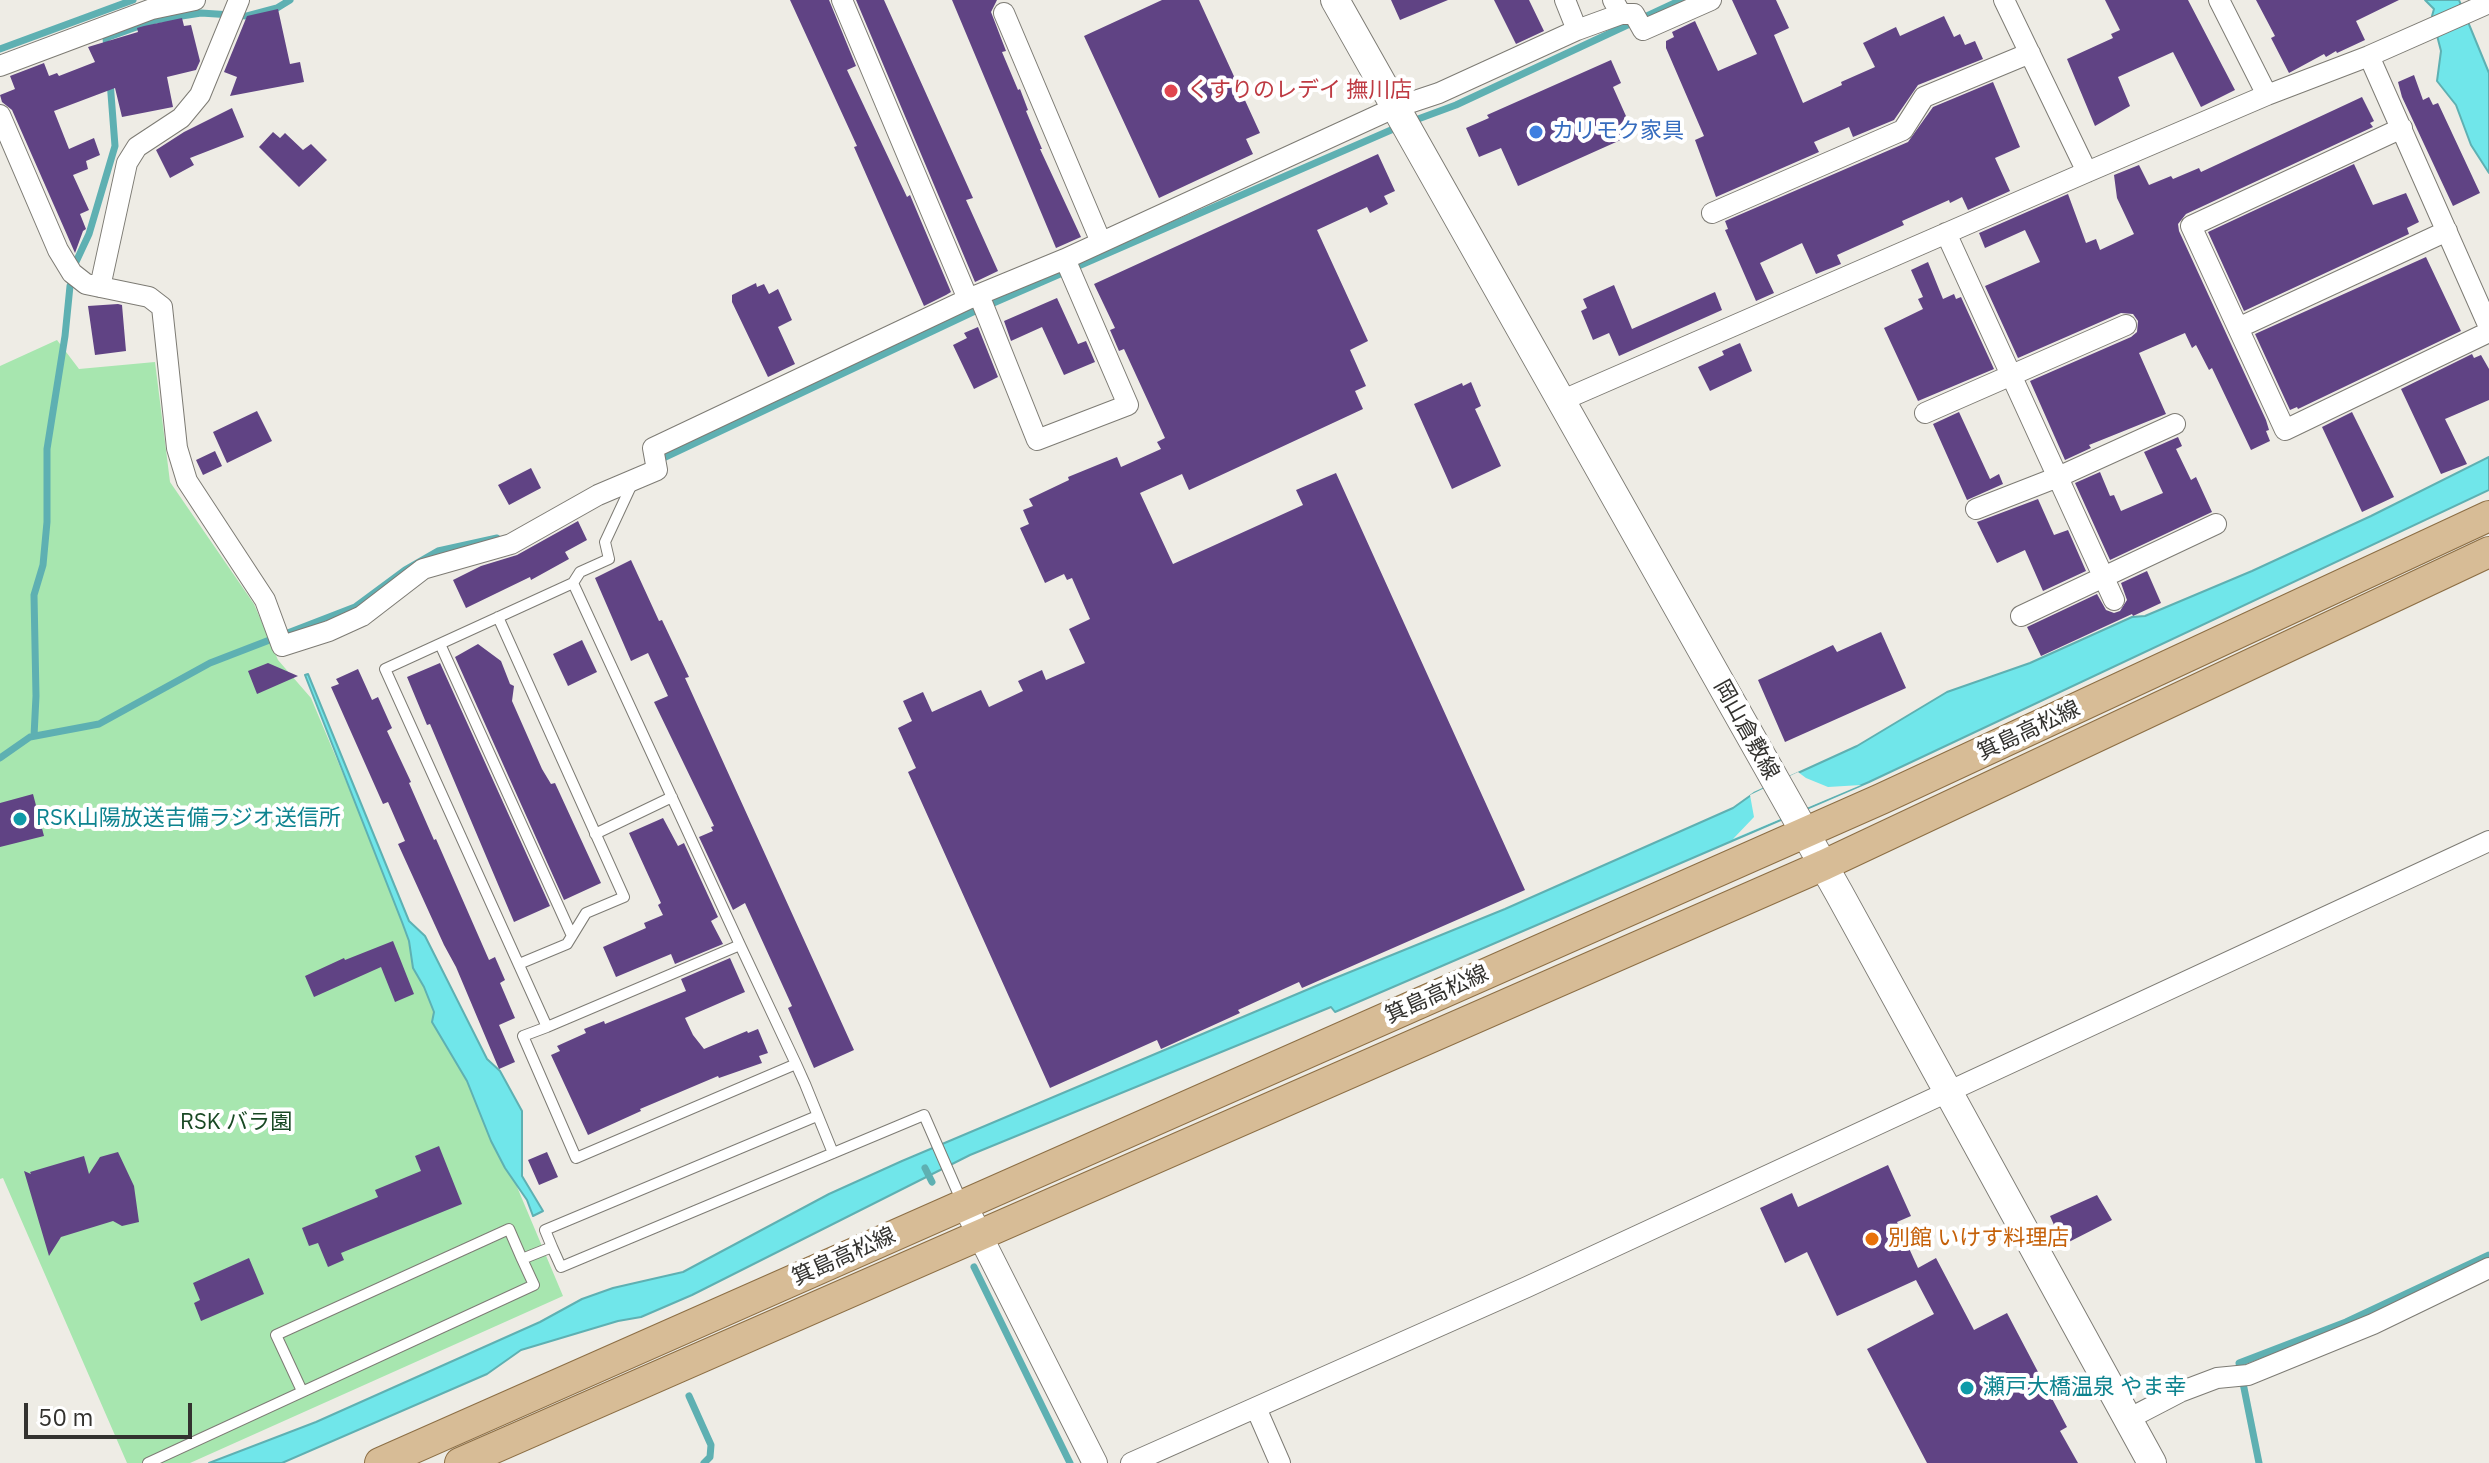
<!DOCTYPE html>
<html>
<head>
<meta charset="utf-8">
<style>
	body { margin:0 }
	#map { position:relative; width:2489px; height:1463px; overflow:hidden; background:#eeece5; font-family:"IBM Plex Sans",sans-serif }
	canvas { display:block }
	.scale { position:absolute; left:24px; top:1403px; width:168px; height:36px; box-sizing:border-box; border:4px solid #33322f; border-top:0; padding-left:10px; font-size:24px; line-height:28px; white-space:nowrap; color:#33322f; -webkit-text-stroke:6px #fff; paint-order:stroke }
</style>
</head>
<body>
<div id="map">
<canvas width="2489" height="1463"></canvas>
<div class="scale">50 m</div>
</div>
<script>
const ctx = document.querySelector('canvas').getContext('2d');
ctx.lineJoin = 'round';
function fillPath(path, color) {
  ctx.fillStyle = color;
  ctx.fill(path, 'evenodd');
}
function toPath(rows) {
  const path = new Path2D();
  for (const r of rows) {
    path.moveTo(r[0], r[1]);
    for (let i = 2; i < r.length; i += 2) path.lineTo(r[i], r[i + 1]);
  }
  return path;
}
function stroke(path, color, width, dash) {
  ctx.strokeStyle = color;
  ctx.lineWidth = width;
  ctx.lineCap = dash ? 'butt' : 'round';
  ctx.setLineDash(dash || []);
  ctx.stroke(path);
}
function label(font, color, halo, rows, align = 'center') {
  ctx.font = font + ' "IBM Plex Sans","Noto Sans JP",sans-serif';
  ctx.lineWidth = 8;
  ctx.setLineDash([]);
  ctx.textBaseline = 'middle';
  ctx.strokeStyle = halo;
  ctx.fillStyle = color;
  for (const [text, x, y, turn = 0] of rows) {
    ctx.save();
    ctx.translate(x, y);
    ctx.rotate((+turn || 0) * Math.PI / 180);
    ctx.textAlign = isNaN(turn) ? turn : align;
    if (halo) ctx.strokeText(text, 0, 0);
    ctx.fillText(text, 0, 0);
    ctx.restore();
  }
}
const green = toPath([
	[57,340,79,369,155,362,170,482,254,604,278,660,311,698,563,1296,190,1463,127,1463,3,1178,0,1179,0,366]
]);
const water = toPath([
	[2425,0,2459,0,2489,73,2489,173,2471,145,2456,105,2437,81,2441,51,2432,16,2434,9,2425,0],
	[2489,457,2489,490,1869,782,1335,1012,1331,1007,970,1155,692,1295,641,1317,618,1321,521,1350,487,1374,282,1463,209,1463,316,1422,540,1322,582,1299,613,1288,683,1272,829,1194,902,1161,1323,983,1505,909,1733,808,1754,793,1857,746,1947,692,2030,663,2132,617,2145,616,2252,571,2371,516,2489,457],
	[308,674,409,921,425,936,487,1059,500,1071,522,1111,522,1176,543,1211,533,1216,527,1200,505,1168,491,1141,467,1081,432,1022,434,1012,424,987,413,968,409,941,402,922,305,675,308,674]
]);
const pier = toPath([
	[1798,772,1806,778,1828,787,1861,785,1733,839,1754,817,1750,795]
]);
const stream = toPath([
	[0,49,133,0],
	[107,49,106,38,156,20,201,13,247,16,277,8,290,0],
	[1410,122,1456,105,1681,0],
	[75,264,89,234,115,146,110,81],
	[659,460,975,311,1398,127],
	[34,736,36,696,34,595,43,565,47,522,47,449,65,336,70,286],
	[0,758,30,737,99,724,210,663,355,607,405,570,438,551,497,538],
	[925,1168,932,1182],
	[974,1267,1070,1463],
	[689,1396,711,1445,710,1457,704,1463],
	[2259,1463,2239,1363,2346,1322,2489,1255]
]);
const building = toPath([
	[790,0,829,0,856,66,847,70,907,197,910,195,951,292,946,295,924,306,854,147,857,146],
	[856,0,884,0,973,198,966,200,998,271,975,282],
	[952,0,997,0,991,12,1006,51,1002,52,1018,90,1020,89,1028,110,1026,111,1042,149,1040,149,1081,237,1056,248],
	[1162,0,1199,0,1260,133,1246,139,1253,154,1159,198,1084,36],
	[1391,0,1448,0,1400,20],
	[1494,0,1529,0,1544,31,1516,44],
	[1732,0,1776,0,1789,28,1774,35,1803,103,1842,85,1841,82,1875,67,1863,43,1896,27,1900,36,1944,16,1954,37,1960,34,1965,45,1975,41,1983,59,1918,85,1894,120,1853,137,1849,127,1814,142,1819,152,1716,197,1695,140,1704,136,1666,48,1666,41,1674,37,1672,32,1695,21,1718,71,1757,54],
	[2105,0,2188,0,2235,90,2201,107,2173,52,2118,77,2130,106,2095,126,2067,59,2113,38,2111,34,2120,30],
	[2256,0,2399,0,2356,21,2365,40,2337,53,2336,51,2326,57,2324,54,2289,73,2271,38,2275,36],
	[278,9,290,64,300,62,304,82,230,96,237,77,224,72,247,16],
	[182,18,184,26,191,25,200,61,196,70,167,77,173,107,122,117,115,88,54,111,69,149,94,138,100,155,86,161,88,169,73,175,89,210,80,214,86,229,83,231,75,253,12,110,2,102,0,95,15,89,10,76,44,63,49,76,57,73,59,76,95,62,88,47,138,32,137,28,144,26],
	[1611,60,1621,83,1613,87,1634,134,1518,186,1501,148,1479,157,1466,128,1489,118,1487,115],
	[2414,75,2423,100,2429,97,2433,105,2438,103,2480,193,2453,206,2402,97,2398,82],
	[1993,82,2020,147,1995,158,2010,191,1968,210,1962,197,1950,203,1949,200,1902,221,1904,225,1837,255,1841,264,1816,274,1802,243,1760,263,1774,293,1756,301,1725,230,1728,229,1725,221,1908,142,1933,107],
	[2362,97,2374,121,2370,123,2373,127,2186,214,2178,224,2179,231,2266,420,2269,430,2266,431,2270,441,2251,450,2212,368,2209,370,2196,345,2192,348,2185,333,2139,353,2166,414,2089,445,2091,448,2065,460,2030,381,2131,337,2137,332,2138,321,2133,314,2121,313,2018,358,1985,286,2040,262,2025,230,1985,248,1979,233,2068,194,2086,243,2096,239,2100,250,2134,234,2117,198,2114,175,2139,165,2149,185,2171,176,2173,179,2199,168,2201,172],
	[232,108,244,137,190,158,194,165,170,178,156,150,184,132],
	[273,132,280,138,285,133,303,150,311,144,327,160,299,187,259,147],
	[1378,154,1395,191,1384,196,1388,204,1370,213,1367,207,1317,230,1368,341,1350,350,1366,386,1355,391,1363,409,1189,490,1182,474,1140,493,1173,564,1303,505,1296,490,1336,473,1525,890,1302,988,1299,982,1238,1010,1240,1013,1161,1049,1157,1040,1050,1088,908,772,916,768,898,728,912,721,903,701,923,692,932,712,981,690,989,707,1023,691,1018,681,1042,670,1046,680,1085,663,1069,629,1090,619,1072,578,1067,580,1064,574,1045,583,1020,528,1029,524,1023,510,1033,506,1029,499,1069,480,1068,477,1117,457,1121,467,1161,449,1157,442,1165,438,1124,349,1119,351,1110,330,1115,328,1094,284],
	[2354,164,2373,205,2406,193,2419,222,2407,228,2409,234,2244,311,2208,232],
	[2426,257,2461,331,2298,409,2297,407,2290,410,2255,334],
	[1928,262,1943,299,1954,294,1956,299,1961,297,1994,369,1918,401,1884,328,1923,309,1918,299,1923,297,1911,270],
	[756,283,757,287,764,284,769,294,778,289,792,320,778,327,795,364,768,377,732,302,732,295],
	[1614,285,1632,329,1715,292,1722,310,1619,356,1609,333,1593,340,1581,311,1587,308,1583,299],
	[1057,298,1078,344,1086,341,1095,362,1064,375,1042,327,1011,341,1004,321],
	[118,304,122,305,126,351,95,355,88,306],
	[978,327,998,377,974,389,953,345,967,338,964,333],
	[1740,343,1752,371,1710,391,1698,367,1724,355,1722,351],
	[2472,354,2474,358,2481,355,2489,369,2489,400,2445,419,2467,464,2441,474,2401,389],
	[1471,382,1481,406,1475,409,1501,466,1452,489,1414,404,1462,383,1463,386],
	[257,411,272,441,227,463,213,432],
	[1959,412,1990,479,1999,474,2003,484,1967,500,1933,424],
	[2352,412,2394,497,2362,512,2322,427],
	[2178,437,2182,446,2176,449,2191,480,2196,477,2212,512,2110,560,2075,483,2100,472,2110,496,2114,495,2121,511,2163,493,2144,452],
	[215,451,222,466,203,475,196,460],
	[531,468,541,488,509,505,498,485],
	[2038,499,2054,535,2068,530,2086,571,2043,591,2025,550,1997,563,1977,522],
	[578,521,587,540,565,552,569,559,531,580,530,577,466,608,453,580,481,566,517,555],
	[631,560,659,621,662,620,689,677,685,678,854,1050,814,1068,788,1008,792,1006,745,903,733,910,699,837,713,831,711,827,714,826,654,702,668,696,648,653,631,661,595,578],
	[2147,571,2161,603,2133,616,2132,614,2041,656,2027,627,2097,594,2106,610,2114,613,2120,611,2127,600,2121,583],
	[1881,632,1906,688,1785,742,1758,680,1833,645,1837,652],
	[582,640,597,672,568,686,553,654],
	[478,644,501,661,510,684,514,686,512,701,542,769,551,784,555,783,601,883,564,900,455,657],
	[268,663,298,676,257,694,248,671],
	[440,663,550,906,514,922,430,724,427,725,407,677],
	[358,669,372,700,378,697,392,728,387,731,411,782,409,783,434,840,436,839,489,960,495,957,505,980,500,983,515,1018,499,1025,515,1062,499,1069,456,967,444,945,398,844,405,841,388,802,383,804,331,687,339,684,336,679],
	[33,794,44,836,0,847,0,803],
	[663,818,678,846,684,843,718,917,711,921,723,944,675,964,671,954,616,977,603,947,646,928,644,923,663,915,658,905,661,903,629,833],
	[393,941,414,994,395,1002,381,967,314,997,305,976,344,958,345,960],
	[730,958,745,992,685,1018,693,1035,704,1049,747,1031,748,1033,758,1029,768,1053,759,1056,762,1063,719,1078,718,1076,640,1109,641,1111,588,1135,551,1055,560,1051,557,1046,586,1033,584,1029,604,1021,605,1024,686,991,681,979],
	[439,1146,462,1204,341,1253,344,1260,328,1267,318,1243,309,1246,302,1228,378,1197,375,1190,421,1171,415,1156],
	[118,1152,134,1186,139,1222,122,1226,113,1221,61,1237,49,1256,24,1171,31,1174,30,1172,84,1156,89,1174,100,1157],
	[547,1152,558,1177,539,1185,528,1160],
	[1888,1165,1911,1216,1897,1222,1918,1268,1936,1258,1974,1330,2007,1313,2067,1427,2060,1431,2078,1463,1927,1463,1867,1349,1934,1314,1916,1280,1837,1316,1807,1252,1785,1263,1760,1208,1792,1193,1798,1207],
	[2097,1195,2112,1220,2063,1245,2050,1216],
	[249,1258,264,1294,201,1321,194,1303,200,1300,193,1283]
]);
const service = toPath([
	[573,583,580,572,609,559,605,542,632,484],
	[498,617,624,897,586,913,567,944,519,964],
	[440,644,572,936],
	[595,834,672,797],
	[547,1027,740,945],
	[796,1064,576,1158,523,1036,547,1027,385,669,573,583,740,945,796,1064,805,1084,833,1153],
	[552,1247,545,1230,817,1116],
	[302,1391,276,1335,509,1229,522,1259],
	[148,1463,534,1285,522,1259,552,1247,561,1267,924,1115,962,1202]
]);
const minor = toPath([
	[842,0,968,299],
	[1565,0,1577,30],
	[2004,0,2087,172],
	[2219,0,2267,95],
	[1004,13,1101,242],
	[1621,14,1634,14,1643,30,1711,0],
	[2369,56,2489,327],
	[0,66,152,9,195,0],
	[0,115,58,250,72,273,86,284,149,297,162,307,177,448,187,481,265,600,282,646,329,631,362,616,423,569,511,544,598,495,657,470,653,448,968,299,1065,259,1394,108,1439,93,1577,30,1621,14,1613,0],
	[2402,128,2191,226,2285,430,2489,332],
	[1712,213,1903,130,1924,97,2030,53],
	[1946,233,2114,600],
	[100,287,127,163,137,147,181,118,200,95,239,0],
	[979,295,1037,440,1128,405,1065,259],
	[2238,328,2447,231],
	[1563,400,2087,172,2267,95,2369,56,2489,3],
	[1925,413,2126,325],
	[1976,509,2058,477,2175,424],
	[2021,616,2216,524],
	[1256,1408,1280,1463],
	[2128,1419,2180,1392,2217,1378,2248,1375,2373,1324,2489,1268],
	[1131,1463,1527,1287,2489,841]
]);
const tertiary = toPath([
	[964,1204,1095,1463]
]);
const secondary = toPath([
	[1335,0,1839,893,2152,1463]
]);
const primary = toPath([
	[380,1463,1881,799,2489,516],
	[460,1463,1824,865,2489,552]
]);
const markers = [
	[1171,91,8,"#e0444e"],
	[1536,132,8,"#3f7fe0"],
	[20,819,8,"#0f9aa8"],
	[1872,1239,8,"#e8710a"],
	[1967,1388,8,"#0f9aa8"]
];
const healthNames = [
	["くすりのレデイ 撫川店",1187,91]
];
const shopNames = [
	["カリモク家具",1552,132]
];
const streetNames = [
	["岡山倉敷線",1746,730,61],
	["箕島高松線",2029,731,-25],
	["箕島高松線",1437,995,-24],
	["箕島高松線",844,1257,-24]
];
const cultureNames = [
	["RSK山陽放送吉備ラジオ送信所",36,819],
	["瀬戸大橋温泉 やま幸",1983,1388]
];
const parkNames = [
	["RSK バラ園",236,1123]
];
const foodNames = [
	["別館 いけす料理店",1888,1239]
];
fillPath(green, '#a7e6af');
fillPath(water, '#70e6ea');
stroke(water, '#5eb0b2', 2);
fillPath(pier, '#eeece5');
stroke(stream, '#5eb0b2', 7);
fillPath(building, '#604384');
stroke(service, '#7d7b74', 12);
stroke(minor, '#7d7b74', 22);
stroke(tertiary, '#7d7b74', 26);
stroke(secondary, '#7d7b74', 30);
stroke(primary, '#8c6e44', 32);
stroke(service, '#fff', 10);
stroke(minor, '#fff', 20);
stroke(tertiary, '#fff', 24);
stroke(secondary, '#fff', 28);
stroke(primary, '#d7bc96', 30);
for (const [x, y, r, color] of markers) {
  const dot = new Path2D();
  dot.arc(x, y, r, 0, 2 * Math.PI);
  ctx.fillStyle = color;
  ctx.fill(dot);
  stroke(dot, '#fff', 3);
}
label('22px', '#be3a42', '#fff', healthNames, 'left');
label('22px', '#366cbe', '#fff', shopNames, 'left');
label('22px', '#33322f', '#fff', streetNames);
label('22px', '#0d838f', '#fff', cultureNames, 'left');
label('22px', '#194924', '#fff', parkNames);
label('22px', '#c56008', '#fff', foodNames, 'left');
</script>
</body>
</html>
